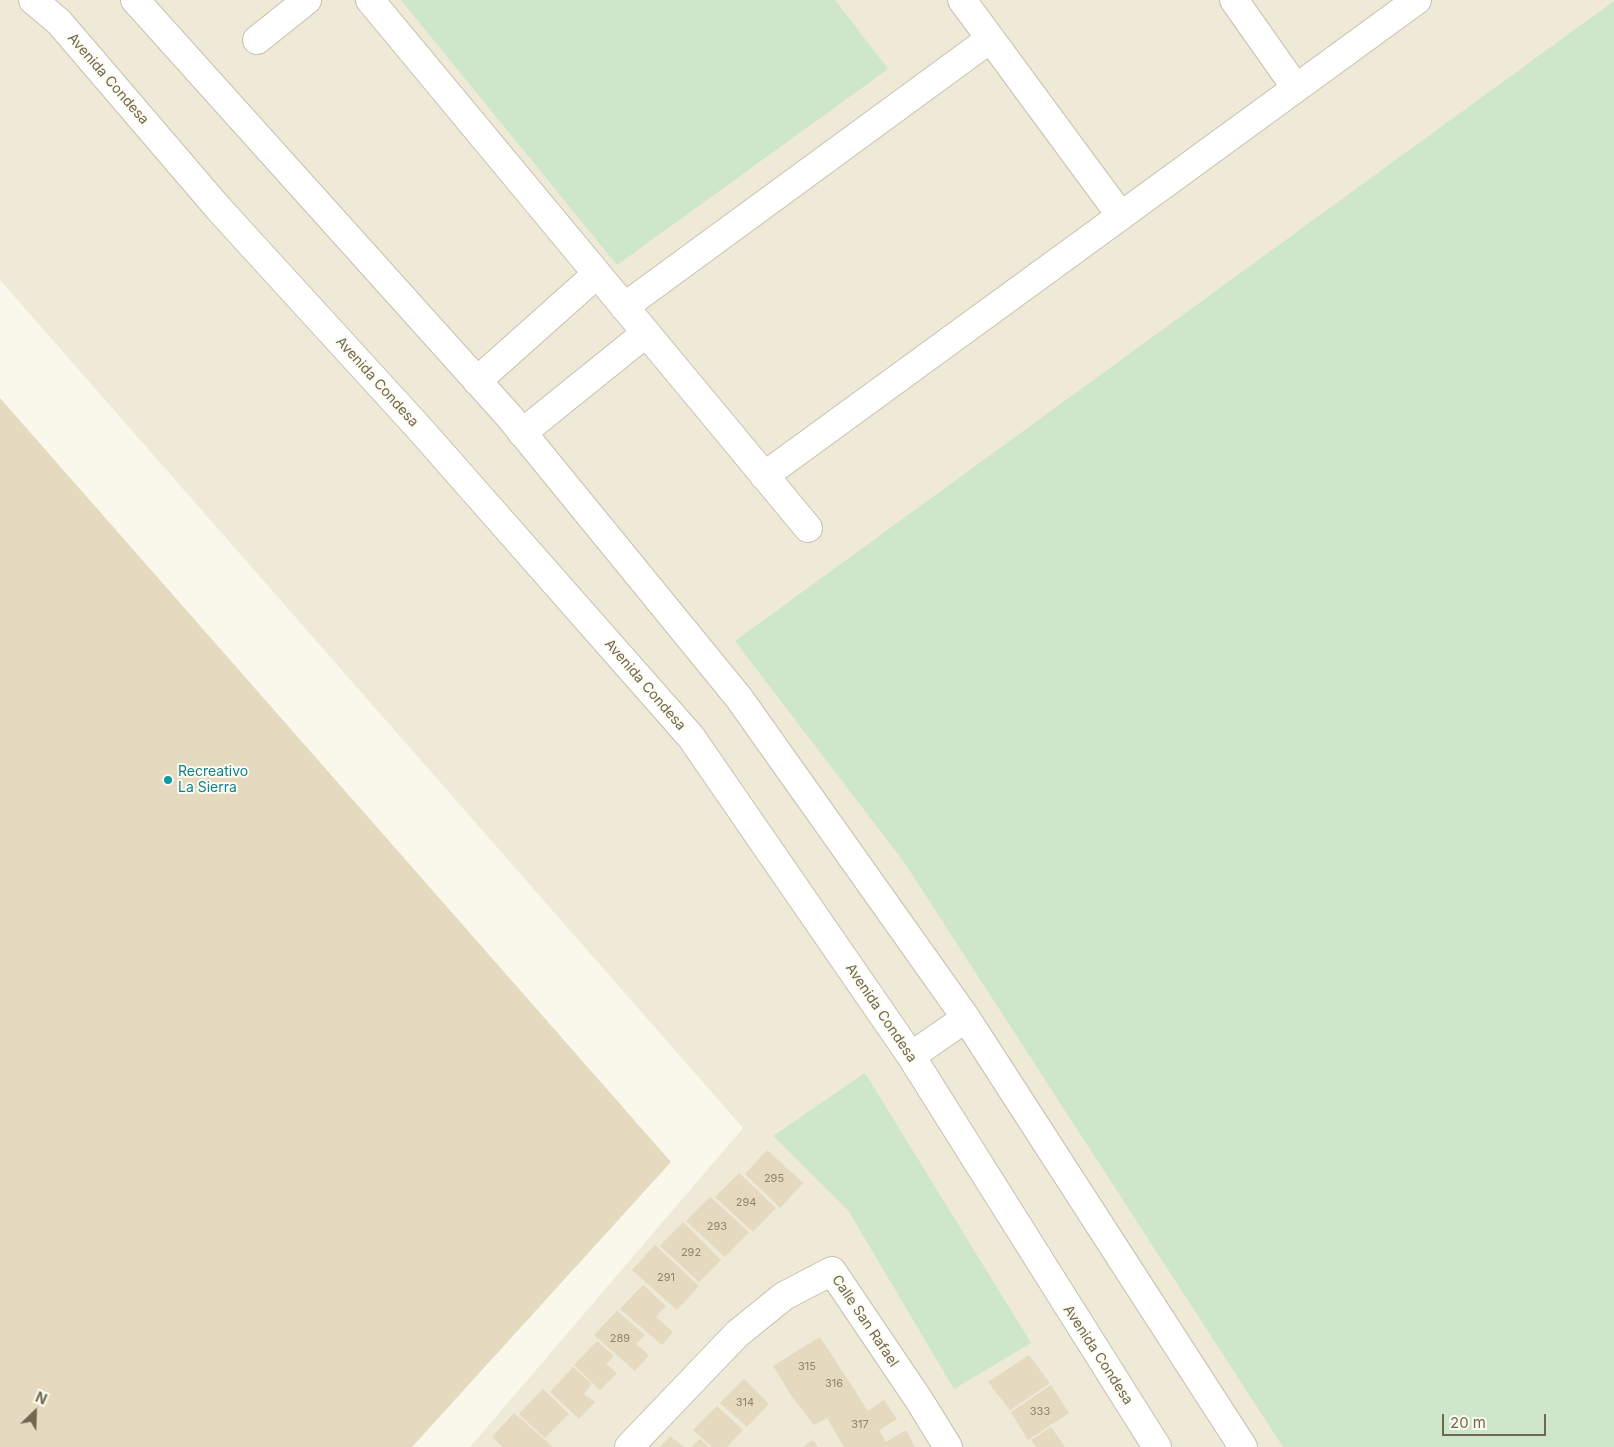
<!DOCTYPE html>
<html>
<head>
<meta charset="utf-8">
<style>
	body { margin:0 }
	#map { position:relative; width:1614px; height:1447px; overflow:hidden; background:#faf8ea; font-family:Inter,sans-serif }
	canvas { display:block }
	.north { position:absolute; left:10px; top:1387px; width:50px; height:50px; -webkit-text-stroke:4px #fdfcf0; paint-order:stroke; rotate:24deg; font-size:14px; font-weight:700; line-height:20px; text-align:center; color:#726651 }
	.north::after { content:''; display:block; margin:auto; width:18px; height:22px; background:#726651; clip-path:polygon(50% 0,100% 100%,50% 72%,0 100%) }
	.scale { position:absolute; left:1442px; top:1414px; width:104px; height:22px; box-sizing:border-box; border:2px solid #726651; border-top:0; padding-left:6px; font-size:15px; line-height:18px; white-space:nowrap; color:#726651; -webkit-text-stroke:4px #fdfcf0; paint-order:stroke }
</style>
</head>
<body>
<div id="map">
<canvas width="1614" height="1447"></canvas>
<div class="north">N</div>
<div class="scale">20 m</div>
</div>
<script>
const ctx = document.querySelector('canvas').getContext('2d');
ctx.lineJoin = 'round';
function fillPath(path, color) {
  ctx.fillStyle = color;
  ctx.fill(path, 'evenodd');
}
function toPath(rows) {
  const path = new Path2D();
  for (const r of rows) {
    path.moveTo(r[0], r[1]);
    for (let i = 2; i < r.length; i += 2) path.lineTo(r[i], r[i + 1]);
  }
  return path;
}
function stroke(path, color, width, dash) {
  ctx.strokeStyle = color;
  ctx.lineWidth = width;
  ctx.lineCap = dash ? 'butt' : 'round';
  ctx.setLineDash(dash || []);
  ctx.stroke(path);
}
function label(font, color, halo, rows, align = 'center') {
  ctx.font = font + ' Inter,sans-serif';
  ctx.lineWidth = 4;
  ctx.setLineDash([]);
  ctx.textBaseline = 'middle';
  ctx.strokeStyle = halo;
  ctx.fillStyle = color;
  for (const [text, x, y, turn = 0] of rows) {
    ctx.save();
    ctx.translate(x, y);
    ctx.rotate((+turn || 0) * Math.PI / 180);
    ctx.textAlign = isNaN(turn) ? turn : align;
    if (halo) ctx.strokeText(text, 0, 0);
    ctx.fillText(text, 0, 0);
    ctx.restore();
  }
}
const residential = toPath([
	[0,0,1614,0,1614,1447,470,1447,743,1128,0,280]
]);
const green = toPath([
	[401,0,835,0,888,69,617,265],
	[1614,1,1614,1447,1283,1447,904,862,735,641],
	[865,1073,1031,1343,954,1389,848,1210,773,1136]
]);
const building = toPath([
	[0,398,671,1162,412,1447,0,1447],
	[767,1150,803,1183,780,1208,745,1174],
	[739,1173,776,1208,753,1232,715,1197],
	[710,1197,749,1232,725,1257,686,1221],
	[683,1222,721,1260,699,1282,660,1246],
	[655,1245,699,1286,677,1310,632,1270],
	[643,1285,666,1306,656,1317,673,1332,662,1345,620,1309],
	[617,1311,645,1335,636,1344,649,1355,635,1371,594,1335],
	[820,1337,868,1411,884,1400,897,1419,879,1430,886,1442,906,1430,915,1447,844,1447,827,1418,814,1425,793,1398,773,1366],
	[597,1341,614,1356,606,1364,617,1373,600,1390,574,1365],
	[1029,1355,1050,1383,1010,1410,988,1382],
	[573,1367,592,1384,584,1394,595,1402,579,1419,550,1392],
	[744,1379,769,1404,747,1427,720,1403],
	[1051,1385,1069,1413,1028,1440,1011,1412],
	[543,1389,569,1414,545,1438,519,1414],
	[717,1406,743,1430,727,1447,712,1447,693,1430],
	[514,1413,553,1447,503,1447,492,1437],
	[1051,1427,1065,1447,1036,1447,1031,1440],
	[670,1436,684,1447,660,1447],
	[700,1439,709,1447,691,1447],
	[813,1440,818,1447,803,1447]
]);
const minor = toPath([
	[370,0,808,528],
	[962,0,1121,216],
	[1234,0,1296,88],
	[257,40,307,0],
	[624,307,990,39],
	[477,381,597,274],
	[522,433,646,333],
	[764,476,1417,0],
	[629,1447,737,1334,784,1296,832,1271,919,1400,948,1447]
]);
const tertiary = toPath([
	[33,0,59,22,219,209,419,428,691,737,911,1056,1157,1447],
	[135,0,508,415,739,698,966,1018,1243,1447],
	[911,1056,966,1018]
]);
const markers = [
	[168,780,5,"#0f9aa8"]
];
const numberNames = [
	["295",774,1179],
	["294",746,1203],
	["293",717,1227],
	["292",691,1253],
	["291",666,1278],
	["289",620,1339],
	["315",807,1367],
	["316",834,1384],
	["314",745,1403],
	["333",1040,1412],
	["317",860,1425]
];
const streetNames = [
	["Avenida Condesa",108,79,49],
	["Avenida Condesa",377,382,48],
	["Avenida Condesa",645,685,49],
	["Avenida Condesa",881,1013,56],
	["Calle San Rafael",865,1321,56],
	["Avenida Condesa",1098,1355,57]
];
const cultureNames = [
	["Recreativo",178,772],
	["La Sierra",178,788]
];
fillPath(residential, '#eeead7');
fillPath(green, '#cee6ca');
fillPath(building, '#e5d9bf');
stroke(minor, '#c8c1af', 30);
stroke(tertiary, '#c8c1af', 30);
stroke(minor, '#fff', 28);
stroke(tertiary, '#fff', 28);
for (const [x, y, r, color] of markers) {
  const dot = new Path2D();
  dot.arc(x, y, r, 0, 2 * Math.PI);
  ctx.fillStyle = color;
  ctx.fill(dot);
  stroke(dot, '#fdfcf0', 2);
}
label('11px', '#8f836c', null, numberNames);
label('14px', '#726651', '#fdfcf0', streetNames);
label('14px', '#0d838f', '#fdfcf0', cultureNames, 'left');
</script>
</body>
</html>
